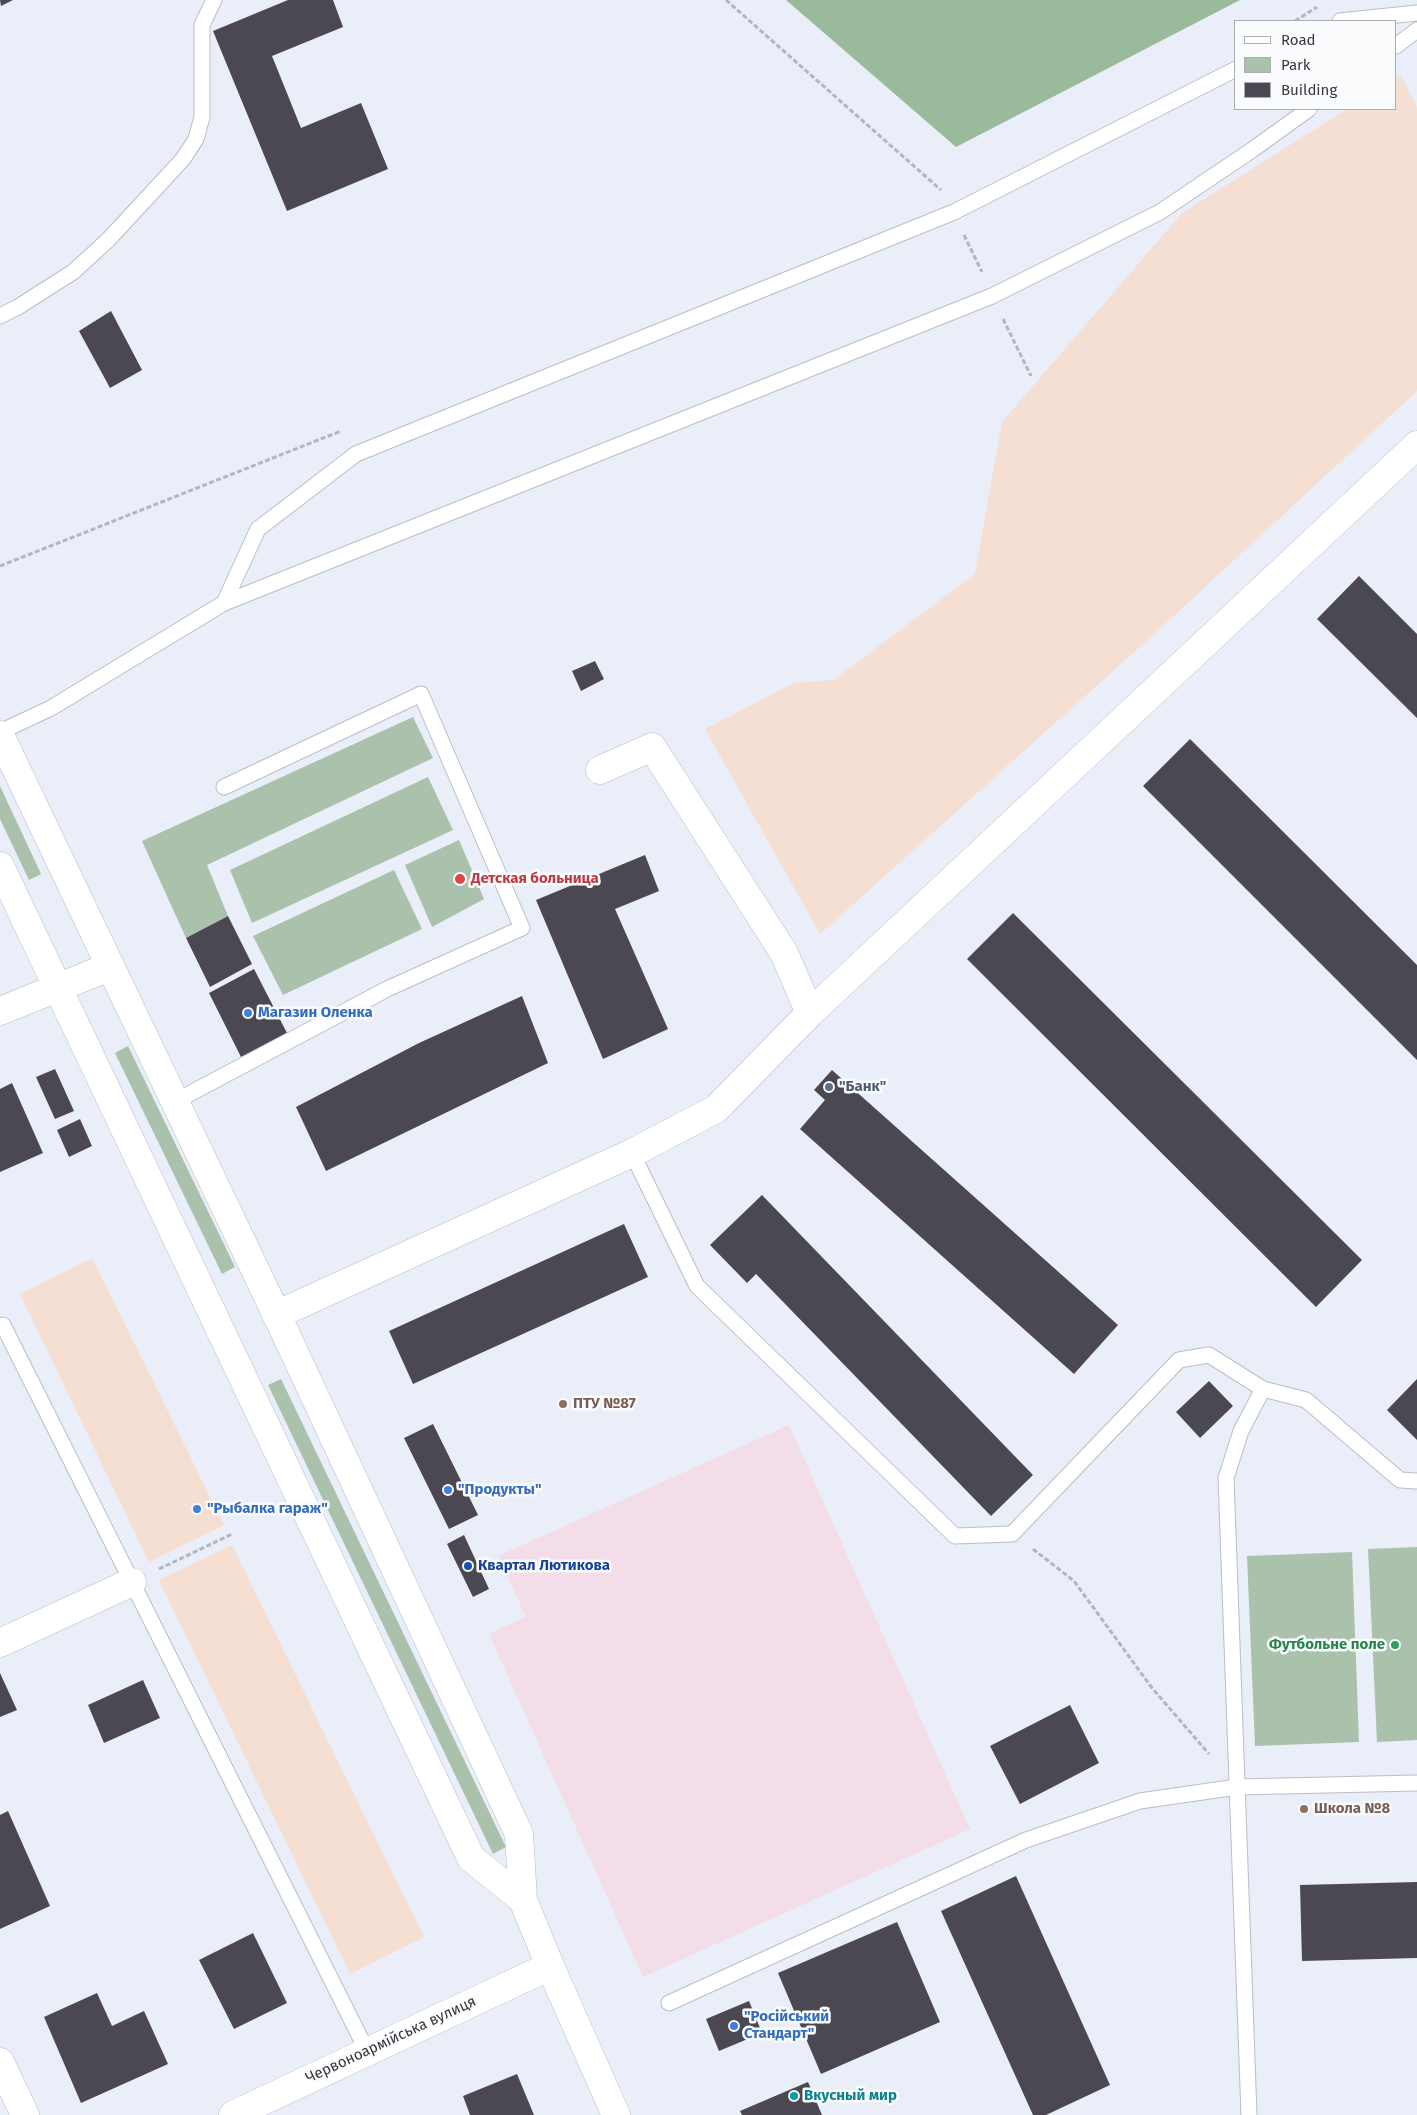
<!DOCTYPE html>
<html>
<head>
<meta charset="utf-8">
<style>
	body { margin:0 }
	#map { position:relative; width:1417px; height:2115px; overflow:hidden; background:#e9eef8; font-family:"Fira Sans",sans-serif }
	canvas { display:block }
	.legend { position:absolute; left:1234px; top:20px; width:162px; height:90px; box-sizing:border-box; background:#fafbfd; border:1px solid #acadb0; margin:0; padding:6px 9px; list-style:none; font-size:15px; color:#37393d }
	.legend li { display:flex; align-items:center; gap:10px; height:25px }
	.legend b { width:25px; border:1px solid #acadb0 }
</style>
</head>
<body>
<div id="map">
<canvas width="1417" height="2115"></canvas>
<ul class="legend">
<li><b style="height:6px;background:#fff"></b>Road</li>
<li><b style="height:14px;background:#aac2ac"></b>Park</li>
<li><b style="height:14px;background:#4c4851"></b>Building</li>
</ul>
</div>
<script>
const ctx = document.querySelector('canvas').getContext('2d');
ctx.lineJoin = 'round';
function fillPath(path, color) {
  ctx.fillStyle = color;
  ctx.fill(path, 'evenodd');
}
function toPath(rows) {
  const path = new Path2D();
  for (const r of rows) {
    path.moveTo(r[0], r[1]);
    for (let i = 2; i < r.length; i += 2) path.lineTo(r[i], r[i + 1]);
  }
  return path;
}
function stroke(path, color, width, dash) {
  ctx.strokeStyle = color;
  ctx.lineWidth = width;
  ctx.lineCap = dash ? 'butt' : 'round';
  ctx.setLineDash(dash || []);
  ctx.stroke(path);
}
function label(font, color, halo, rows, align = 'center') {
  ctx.font = font + ' "Fira Sans",sans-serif';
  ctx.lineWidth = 5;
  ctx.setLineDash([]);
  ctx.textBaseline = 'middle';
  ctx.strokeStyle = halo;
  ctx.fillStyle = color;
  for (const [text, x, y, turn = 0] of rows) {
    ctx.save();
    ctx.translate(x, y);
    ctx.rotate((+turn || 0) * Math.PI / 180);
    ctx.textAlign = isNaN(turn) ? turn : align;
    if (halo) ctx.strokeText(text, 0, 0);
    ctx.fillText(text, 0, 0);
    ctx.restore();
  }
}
const commercial = toPath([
	[789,1425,970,1829,643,1977,489,1634,526,1617,498,1556]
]);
const industrial = toPath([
	[1401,75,1417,108,1417,391,1152,636,820,934,705,729,794,683,834,680,975,574,1002,422,1182,213,1347,109,1396,109,1396,78],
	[92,1258,224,1525,149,1562,20,1294],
	[232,1545,424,1937,350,1974,159,1580]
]);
const green = toPath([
	[413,717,433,758,207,865,228,916,186,938,142,841],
	[428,777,453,830,252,923,230,870],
	[0,786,41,874,29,880,0,819],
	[459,840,484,899,432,927,405,865],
	[394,870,422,929,283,995,253,936],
	[128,1046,235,1267,222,1274,115,1053],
	[281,1379,506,1847,493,1854,268,1385],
	[1417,1547,1417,1740,1377,1742,1368,1549],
	[1352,1552,1359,1742,1255,1746,1247,1556]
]);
const forest = toPath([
	[786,0,1240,0,956,147]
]);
const building = toPath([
	[0,0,13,0,1,6],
	[288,0,333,0,343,27,272,56,301,128,361,103,388,169,287,211,213,31],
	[111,311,142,370,110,388,79,331],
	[1359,576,1417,634,1417,718,1317,619],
	[595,661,604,679,581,691,572,671],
	[1190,739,1417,965,1417,1060,1143,786],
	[645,855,659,891,615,909,668,1029,603,1059,536,900],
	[1013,913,1362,1260,1316,1307,967,959],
	[228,916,252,964,210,987,186,938],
	[254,969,287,1033,241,1057,209,993],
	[522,996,548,1063,326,1171,296,1107,419,1043],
	[55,1069,74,1111,55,1119,36,1077],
	[832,1070,1118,1325,1074,1374,800,1129,825,1100,814,1090],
	[12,1083,43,1153,0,1172,0,1089],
	[80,1119,92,1146,69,1157,57,1130],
	[762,1195,1033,1475,991,1516,756,1274,747,1283,710,1245],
	[624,1224,648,1277,413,1384,389,1331],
	[1417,1379,1417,1440,1387,1410],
	[1209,1381,1233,1406,1200,1438,1176,1412],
	[433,1424,478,1515,449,1529,404,1438],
	[464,1535,489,1589,473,1597,447,1544],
	[0,1673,17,1710,0,1717],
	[143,1680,160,1718,104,1743,88,1705],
	[1070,1705,1099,1763,1020,1804,990,1746],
	[8,1811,50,1906,0,1929,0,1815],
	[1016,1876,1110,2085,1046,2115,1033,2115,941,1911],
	[1417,1882,1417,1958,1302,1961,1300,1885],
	[897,1922,940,2022,821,2074,778,1973],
	[253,1933,287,2003,234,2029,199,1960],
	[97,1993,112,2026,144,2011,168,2064,81,2103,44,2017],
	[749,2001,762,2033,719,2051,706,2019],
	[517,2074,534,2115,470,2115,463,2096],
	[808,2082,822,2115,742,2115,740,2111]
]);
const path = toPath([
	[726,0,941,190],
	[1295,21,1317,7],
	[964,235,982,272],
	[1003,319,1031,376],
	[0,566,341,431],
	[1033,1549,1074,1581,1152,1688,1209,1754],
	[159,1569,232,1534]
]);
const service = toPath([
	[1340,21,1417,13],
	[1396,46,1417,30],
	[0,316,18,307,73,272,108,240,183,159,196,139,202,117,202,25,214,0],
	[224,603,258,529,356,454,954,212,1236,69],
	[0,732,51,708,224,603,992,296,1160,212,1252,150,1309,109],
	[174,1102,387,989,522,928,421,694,224,787],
	[632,1153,697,1286,955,1536,1012,1534,1179,1360,1209,1355,1263,1389],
	[0,1326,3,1325,367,2051],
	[669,2003,1026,1840,1140,1801,1237,1787,1417,1783],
	[1249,2115,1226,1478,1241,1431,1263,1389,1306,1400,1400,1480,1417,1481]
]);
const minor = toPath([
	[600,770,652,747,784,953,810,1013],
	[0,1011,109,967],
	[276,1315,632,1153,716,1109,810,1013,1417,445],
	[0,1643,132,1582],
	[0,2062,25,2115],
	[233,2115,550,1966]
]);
const tertiary = toPath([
	[0,735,281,1324,519,1834,523,1900,550,1966,616,2115],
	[0,866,471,1858,523,1900]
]);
const markers = [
	[460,879,6,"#e0444e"],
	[248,1013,5,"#3f7fe0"],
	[829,1087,5,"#5c6f8a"],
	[563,1404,5,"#8d6e63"],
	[448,1490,5,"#3f7fe0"],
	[197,1509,5,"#3f7fe0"],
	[468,1566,5,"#1a4fb4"],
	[1395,1645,5,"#2e9e5b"],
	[1304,1809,5,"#8d6e63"],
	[734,2026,5,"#3f7fe0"],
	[794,2096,5,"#0f9aa8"]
];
const healthNames = [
	["Детская больница",471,879]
];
const shopNames = [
	["Магазин Оленка",258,1013],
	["\"Продукты\"",458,1490],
	["\"Рыбалка гараж\"",207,1509],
	["\"Російський",744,2017],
	["Стандарт\"",744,2034]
];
const serviceNames = [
	["\"Банк\"",839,1087]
];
const educationNames = [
	["ПТУ №87",573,1404],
	["Школа №8",1314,1809]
];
const transitNames = [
	["Квартал Лютикова",478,1566]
];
const leisureNames = [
	["Футбольне поле",1385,1645]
];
const streetNames = [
	["Червоноармійська вулиця",391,2040,-25]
];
const cultureNames = [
	["Вкусный мир",804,2096]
];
fillPath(commercial, '#f3dde9');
fillPath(industrial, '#f5dfd2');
fillPath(green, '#aac2ac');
fillPath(forest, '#9aba9c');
fillPath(building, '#4c4851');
stroke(service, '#b9bec8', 17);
stroke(minor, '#b9bec8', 29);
stroke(tertiary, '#b9bec8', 29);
stroke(path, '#b2b6be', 3, [5, 2.5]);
stroke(service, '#fff', 15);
stroke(minor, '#fff', 28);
stroke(tertiary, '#fff', 28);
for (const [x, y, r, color] of markers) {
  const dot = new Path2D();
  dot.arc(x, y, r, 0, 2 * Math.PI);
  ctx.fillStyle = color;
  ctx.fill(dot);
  stroke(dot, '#fafbfd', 2);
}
label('bold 15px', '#be3a42', '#fafbfd', healthNames, 'left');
label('bold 15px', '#366cbe', '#fafbfd', shopNames, 'left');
label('bold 15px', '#4e5e75', '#fafbfd', serviceNames, 'left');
label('bold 15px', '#785e54', '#fafbfd', educationNames, 'left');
label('bold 15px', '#164399', '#fafbfd', transitNames, 'left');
label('bold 15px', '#27864d', '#fafbfd', leisureNames, 'right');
label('15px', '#37393d', '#fafbfd', streetNames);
label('bold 15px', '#0d838f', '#fafbfd', cultureNames, 'left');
</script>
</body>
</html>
